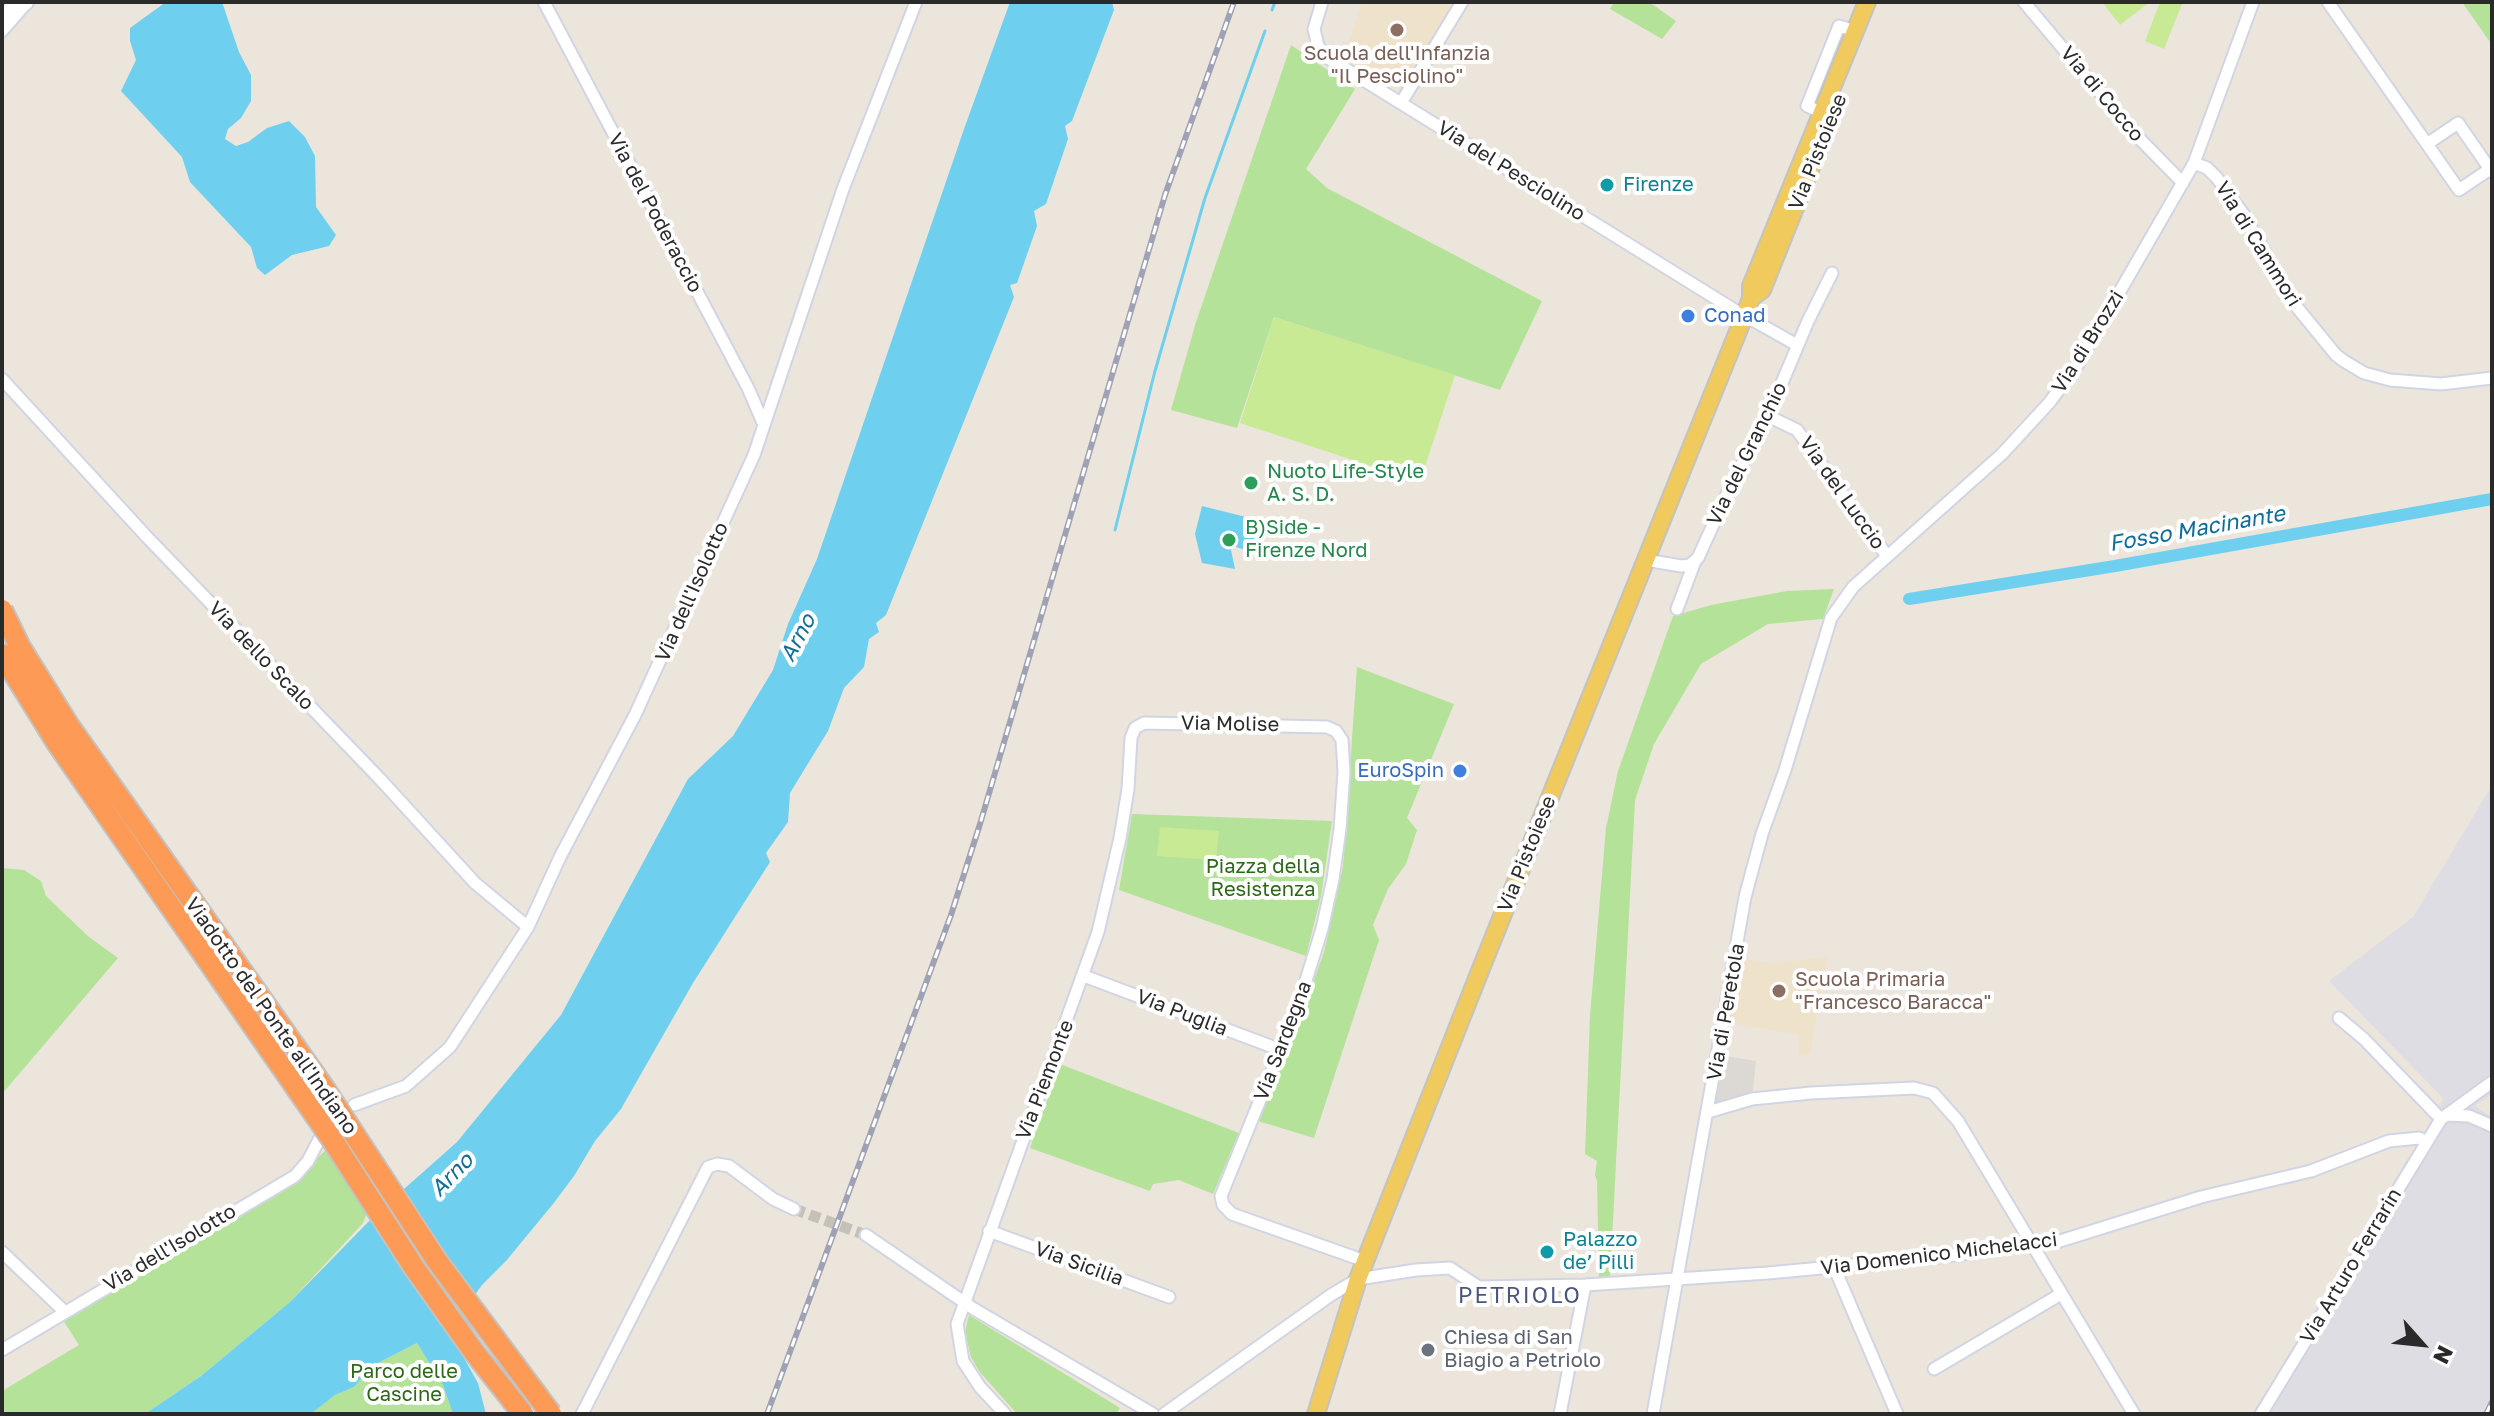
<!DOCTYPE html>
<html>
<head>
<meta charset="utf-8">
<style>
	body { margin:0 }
	#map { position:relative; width:2494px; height:1416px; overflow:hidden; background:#ece5dc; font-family:"Golos Text",sans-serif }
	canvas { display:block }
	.frame { position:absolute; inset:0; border:4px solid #2a2a2a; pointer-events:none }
	.north { position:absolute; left:2382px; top:1304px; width:80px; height:80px; -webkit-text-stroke:6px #fff; paint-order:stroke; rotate:117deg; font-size:22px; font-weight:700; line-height:32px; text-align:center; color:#2a2a2a }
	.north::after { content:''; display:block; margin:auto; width:28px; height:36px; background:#2a2a2a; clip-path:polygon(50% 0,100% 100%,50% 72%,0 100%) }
</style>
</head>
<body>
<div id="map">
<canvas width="2494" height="1416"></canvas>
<div class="frame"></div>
<div class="north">N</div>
</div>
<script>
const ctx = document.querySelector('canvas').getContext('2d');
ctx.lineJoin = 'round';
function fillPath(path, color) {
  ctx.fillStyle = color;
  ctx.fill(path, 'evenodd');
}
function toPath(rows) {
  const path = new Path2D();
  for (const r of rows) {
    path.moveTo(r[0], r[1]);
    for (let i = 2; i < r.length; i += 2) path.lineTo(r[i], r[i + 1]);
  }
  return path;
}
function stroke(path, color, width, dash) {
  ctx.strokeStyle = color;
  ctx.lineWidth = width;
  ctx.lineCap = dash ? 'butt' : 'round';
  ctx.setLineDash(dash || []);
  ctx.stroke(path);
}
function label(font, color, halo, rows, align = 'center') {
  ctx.font = font + ' "Golos Text",sans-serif';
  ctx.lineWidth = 8;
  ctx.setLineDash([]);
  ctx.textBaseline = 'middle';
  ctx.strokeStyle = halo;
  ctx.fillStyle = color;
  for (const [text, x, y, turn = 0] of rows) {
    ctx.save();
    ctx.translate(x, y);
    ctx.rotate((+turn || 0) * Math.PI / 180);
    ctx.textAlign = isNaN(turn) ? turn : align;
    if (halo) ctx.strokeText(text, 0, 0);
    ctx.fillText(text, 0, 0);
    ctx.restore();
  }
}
const industrial = toPath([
	[2492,785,2492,1094,2475,1106,2492,1117,2492,1414,2268,1414,2426,1154,2443,1098,2329,981,2413,917]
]);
const education = toPath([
	[1362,2,1457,2,1402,92,1344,58],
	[1828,957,1810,1054,1799,1055,1799,1035,1732,1023,1741,959,1773,963]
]);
const green = toPath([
	[1614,2,1649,2,1676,21,1662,39,1610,9],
	[2462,2,2492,2,2492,45],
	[1291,45,1355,89,1306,169,1327,188,1542,301,1500,390,1274,317,1237,428,1171,410,1196,322],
	[1834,589,1823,619,1768,624,1701,664,1654,744,1635,800,1610,1278,1599,1277,1597,1181,1595,1175,1597,1161,1585,1154,1590,1016,1606,828,1618,771,1673,616,1711,605,1787,591],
	[1357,667,1454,704,1407,818,1417,830,1406,864,1388,889,1373,925,1379,940,1314,1138,1258,1121,1295,1034,1324,952,1343,867],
	[1132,814,1332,821,1321,896,1306,956,1119,890],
	[2,868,24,870,41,881,46,896,89,937,118,958,2,1094],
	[1060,1064,1239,1133,1213,1194,1179,1180,1153,1184,1150,1191,1030,1148],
	[328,1148,367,1213,363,1223,290,1302,201,1376,145,1414,2,1414,2,1391,79,1345,63,1320,296,1178],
	[969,1315,1120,1408,1116,1414,1017,1414,979,1371,971,1357,965,1332],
	[417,1343,443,1385,453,1414,311,1414,335,1395,354,1387,374,1365]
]);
const pitch = toPath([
	[2102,2,2150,2,2120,25],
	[2160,2,2182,4,2164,49,2145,41],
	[1274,317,1455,375,1420,482,1240,423],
	[1160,827,1219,831,1216,860,1157,856]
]);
const plaza = toPath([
	[1719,1055,1756,1061,1752,1099,1708,1112]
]);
const water = toPath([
	[166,2,222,2,239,52,251,75,251,101,241,118,228,129,225,139,236,146,248,142,267,128,289,121,305,137,315,156,316,207,336,235,329,246,292,255,265,275,257,268,251,247,190,182,182,157,121,91,136,60,130,41,130,28],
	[1010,2,1112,2,1114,10,1072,121,1065,126,1068,139,1046,204,1034,211,1037,226,1017,283,1010,285,1014,297,886,615,876,623,879,632,869,639,864,667,844,688,828,731,790,793,788,822,766,853,770,862,693,983,621,1109,595,1141,574,1176,553,1204,506,1261,482,1285,456,1321,452,1337,478,1383,486,1414,453,1414,443,1385,417,1343,374,1365,354,1387,335,1395,311,1414,145,1414,201,1376,290,1302,378,1212,457,1142,561,1015,688,779,733,736,773,670,788,624,817,559,964,129],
	[1202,506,1266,522,1257,554,1230,545,1235,569,1202,563,1195,534]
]);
const stream = toPath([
	[1272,10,1275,2],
	[1115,530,1155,371,1205,198,1265,31]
]);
const canal = toPath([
	[1909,599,2115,566,2492,499]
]);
const streetTunnel = toPath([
	[794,1209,866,1235]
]);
const street = toPath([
	[544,2,748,388,764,425],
	[1322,2,1314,29,1318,46,1328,58,1733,309,1797,345],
	[2024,2,2133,132,2183,183],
	[2328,2,2459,190,2490,169],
	[2,31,23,7],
	[1401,103,1462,2],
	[1823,113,1807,106,1839,26,1855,31],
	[2427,144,2458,123,2492,172],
	[2194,163,2207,168,2217,178,2244,215,2291,300,2336,355,2344,361,2364,373,2390,380,2441,384,2492,378],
	[2,379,146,536,380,779,475,883,528,927],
	[1768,416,1797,430,1887,556],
	[1646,560,1681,566,1690,565,1698,558,1731,485,1768,416,1808,321,1832,273],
	[1677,609,1695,561],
	[1084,976,1281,1050],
	[2339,1018,2364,1039,2441,1119],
	[354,1105,406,1086,450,1047,528,927,560,857,635,715,754,455,843,189,916,2],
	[1708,1112,1752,1099,1811,1093,1914,1088,1933,1093,1958,1121,2134,1414],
	[2448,1115,2469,1116,2492,1126],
	[989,1231,1169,1297],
	[866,1235,974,1309,1153,1414],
	[2,1252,65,1312],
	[1834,1267,1897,1414],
	[2,1350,295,1176,308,1161,323,1132],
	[1934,1369,2061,1294],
	[582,1414,708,1167,717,1164,729,1166,773,1199,794,1209],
	[1005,1414,980,1387,963,1361,957,1324,1098,932,1120,838,1128,789,1131,738,1135,728,1144,723,1327,727,1336,731,1342,740,1344,772,1340,829,1333,879,1322,929,1297,1009,1221,1196,1223,1205,1232,1214,1365,1261],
	[1164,1414,1331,1295,1358,1279,1416,1270,1450,1268,1479,1287,1585,1285,1768,1273,1940,1257,2060,1241,2201,1197,2311,1171,2389,1141,2419,1138,2427,1142],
	[1560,1414,1585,1285],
	[1653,1414,1745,897,1762,834,1785,770,1831,618,1853,587,2002,454,2049,403,2078,364,2194,163,2253,2],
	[2261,1414,2441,1119,2492,1082]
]);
const secondary = toPath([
	[2,16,25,2]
]);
const primary = toPath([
	[1751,298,1762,290,1819,148],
	[1316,1414,1358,1279,1480,971,1745,314,1751,298,1751,286,1867,2]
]);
const rail = toPath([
	[767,1414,951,915,980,824,1165,195,1234,2],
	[2486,1414,2492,1402]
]);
const highwayBridge = toPath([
	[2,610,20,647,69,726,324,1088,437,1261,551,1414],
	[2,654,57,743,333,1141,413,1266,474,1352,523,1414]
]);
const markers = [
	[1397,30,8,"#8d6e63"],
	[1607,185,8,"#0f9aa8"],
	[1688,316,8,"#3f7fe0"],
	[1251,483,8,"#2e9e5b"],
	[1229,540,8,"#2e9e5b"],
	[1460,771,8,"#3f7fe0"],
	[1779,991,8,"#8d6e63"],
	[1547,1252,8,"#0f9aa8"],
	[1428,1350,8,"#6b7280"]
];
const educationNames = [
	["Scuola dell'Infanzia",1397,54],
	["\"Il Pesciolino\"",1397,77],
	["Scuola Primaria",1795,980,"left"],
	["\"Francesco Baracca\"",1795,1003,"left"]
];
const streetNames = [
	["Via di Cocco",2102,94,50],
	["Via Pistoiese",1818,152,-68],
	["Via del Pesciolino",1511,171,32],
	["Via del Poderaccio",655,213,62],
	["Via di Cammori",2258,244,58],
	["Via di Brozzi",2088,342,-58],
	["Via del Granchio",1747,454,-64],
	["Via del Luccio",1842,493,55],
	["Via dell'Isolotto",692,592,-66],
	["Via dello Scalo",261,656,46],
	["Via Molise",1230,724,1],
	["Via Pistoiese",1527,854,-68],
	["Via di Peretola",1726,1012,-80],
	["Via Puglia",1182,1013,21],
	["Viadotto del Ponte all'Indiano",271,1016,55],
	["Via Sardegna",1283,1041,-69],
	["Via Piemonte",1045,1080,-69],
	["Via dell'Isolotto",170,1248,-31],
	["Via Domenico Michelacci",1939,1254,-7],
	["Via Sicilia",1079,1264,20],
	["Via Arturo Ferrarin",2351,1266,-59]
];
const cultureNames = [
	["Firenze",1623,185],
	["Palazzo",1563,1240],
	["de’ Pilli",1563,1263]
];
const shopNames = [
	["Conad",1704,316],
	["EuroSpin",1444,771,"right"]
];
const leisureNames = [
	["Nuoto Life-Style",1267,472],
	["A. S. D.",1267,495],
	["B)Side -",1245,528],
	["Firenze Nord",1245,551]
];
const parkNames = [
	["Piazza della",1263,867],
	["Resistenza",1263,890],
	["Parco delle",404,1372],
	["Cascine",404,1395]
];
const worshipNames = [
	["Chiesa di San",1444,1338],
	["Biagio a Petriolo",1444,1361]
];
const waterNames = [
	["Fosso Macinante",2197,529,-10],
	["Arno",798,638,-62],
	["Arno",452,1175,-46]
];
const neighbourhoodNames = [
	["PETRIOLO",1520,1296]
];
fillPath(industrial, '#dfdde4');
fillPath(education, '#eee2cb');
fillPath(green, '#b4e299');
fillPath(pitch, '#c8ea94');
fillPath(plaza, '#dcd8d3');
fillPath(water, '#6fcfee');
stroke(stream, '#6fcfee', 3);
stroke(canal, '#6fcfee', 12);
stroke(streetTunnel, '#c5c0b8', 11, [11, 5.5]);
stroke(street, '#d1d5e3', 15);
stroke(secondary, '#d1d5e3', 20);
stroke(primary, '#c3c3c3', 20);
stroke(street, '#fff', 11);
stroke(secondary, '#fff', 16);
stroke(primary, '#f0ca5d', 16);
stroke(rail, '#9fa2b4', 6);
stroke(rail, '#fff', 3, [9]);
stroke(highwayBridge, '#c3c3c3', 24, []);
stroke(highwayBridge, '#fd9a56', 20);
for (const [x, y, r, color] of markers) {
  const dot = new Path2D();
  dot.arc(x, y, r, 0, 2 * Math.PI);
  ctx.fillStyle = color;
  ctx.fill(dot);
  stroke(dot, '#fff', 3);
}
label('20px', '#785e54', '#fff', educationNames);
label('20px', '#2a2a2a', '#fff', streetNames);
label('20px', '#0d838f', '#fff', cultureNames, 'left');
label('20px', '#366cbe', '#fff', shopNames, 'left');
label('20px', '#27864d', '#fff', leisureNames, 'left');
label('20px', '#2c671a', '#fff', parkNames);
label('20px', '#5b616d', '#fff', worshipNames, 'left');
label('italic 22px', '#0e6d9a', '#fff', waterNames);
ctx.letterSpacing = '2px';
label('22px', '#4b547a', '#fff', neighbourhoodNames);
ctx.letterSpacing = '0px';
</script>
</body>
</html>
